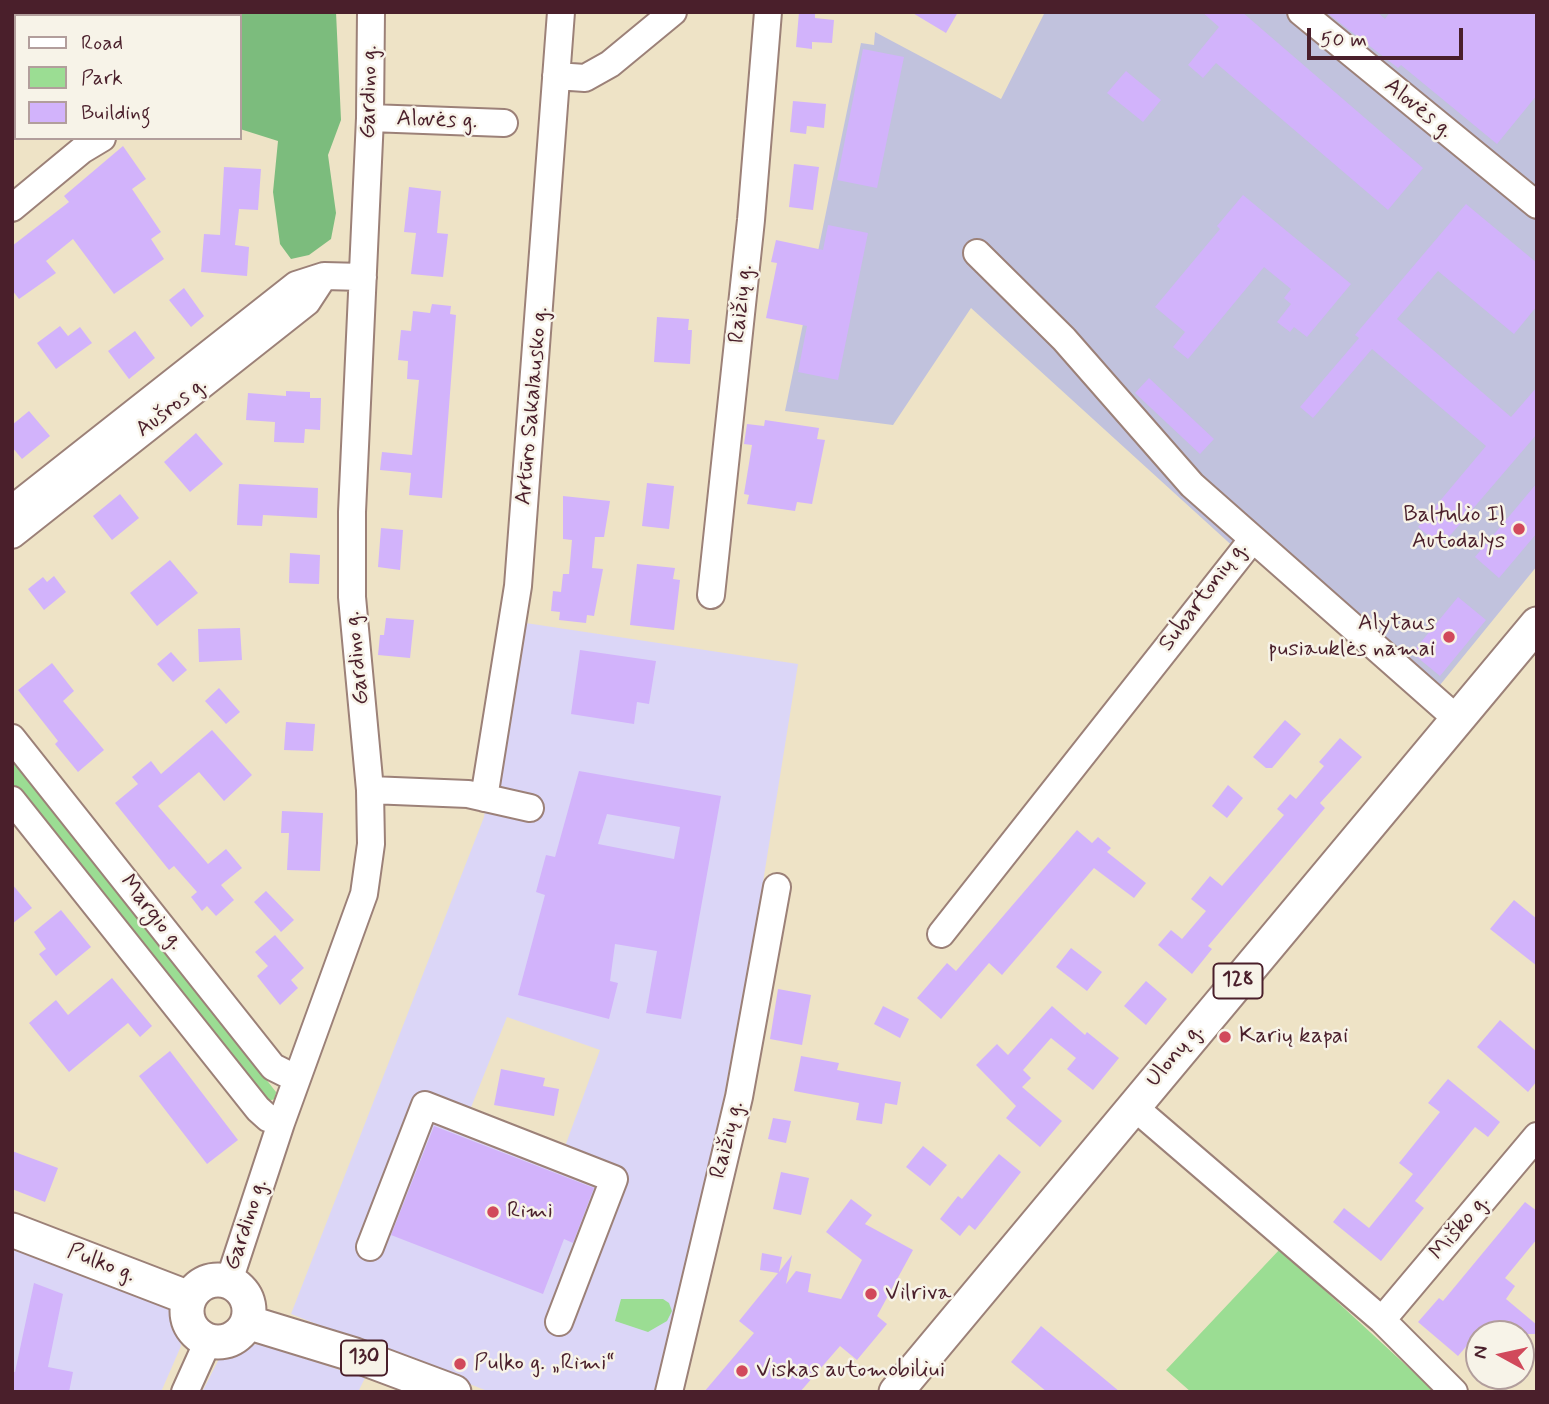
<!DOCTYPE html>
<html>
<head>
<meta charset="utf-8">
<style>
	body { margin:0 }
	#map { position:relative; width:1549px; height:1404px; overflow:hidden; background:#eee3c6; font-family:Mynerve,sans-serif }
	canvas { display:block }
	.frame { position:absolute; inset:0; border:14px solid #4a1f2b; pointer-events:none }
	.legend { position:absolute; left:14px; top:14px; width:228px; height:126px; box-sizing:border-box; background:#f7f3e8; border:2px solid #b29e9c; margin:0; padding:9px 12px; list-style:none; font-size:21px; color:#4a1f2b }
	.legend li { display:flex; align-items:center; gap:14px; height:35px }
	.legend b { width:35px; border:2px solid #b29e9c }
	.north { position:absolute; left:1465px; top:1320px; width:70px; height:70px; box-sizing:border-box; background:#f7f3e8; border:2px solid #b29e9c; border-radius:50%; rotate:278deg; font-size:19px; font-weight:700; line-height:28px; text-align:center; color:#4a1f2b }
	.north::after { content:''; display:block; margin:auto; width:24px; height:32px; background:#d1495b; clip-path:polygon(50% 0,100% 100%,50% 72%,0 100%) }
	.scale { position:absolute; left:1307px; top:28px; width:156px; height:32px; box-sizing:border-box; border:4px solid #4a1f2b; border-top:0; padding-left:9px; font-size:21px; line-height:24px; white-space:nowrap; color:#4a1f2b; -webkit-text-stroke:5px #f7f3e8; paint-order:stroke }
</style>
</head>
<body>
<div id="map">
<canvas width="1549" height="1404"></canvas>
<div class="frame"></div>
<ul class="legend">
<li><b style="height:9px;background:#fff"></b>Road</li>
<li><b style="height:19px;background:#9bdd93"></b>Park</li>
<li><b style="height:19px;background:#d2b3fb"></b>Building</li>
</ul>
<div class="north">N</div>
<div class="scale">50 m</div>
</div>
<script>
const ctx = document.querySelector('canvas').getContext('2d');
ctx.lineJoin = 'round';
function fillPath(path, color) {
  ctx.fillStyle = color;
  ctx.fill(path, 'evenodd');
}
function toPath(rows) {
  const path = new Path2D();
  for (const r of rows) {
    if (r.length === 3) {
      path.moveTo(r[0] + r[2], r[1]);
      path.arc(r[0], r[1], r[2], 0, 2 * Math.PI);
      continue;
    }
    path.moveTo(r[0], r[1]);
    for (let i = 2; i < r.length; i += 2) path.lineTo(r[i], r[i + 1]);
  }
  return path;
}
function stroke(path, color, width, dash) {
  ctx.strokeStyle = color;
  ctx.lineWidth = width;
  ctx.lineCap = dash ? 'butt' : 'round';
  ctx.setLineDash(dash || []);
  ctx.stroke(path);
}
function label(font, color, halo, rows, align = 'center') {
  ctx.font = font + ' Mynerve,sans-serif';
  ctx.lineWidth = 5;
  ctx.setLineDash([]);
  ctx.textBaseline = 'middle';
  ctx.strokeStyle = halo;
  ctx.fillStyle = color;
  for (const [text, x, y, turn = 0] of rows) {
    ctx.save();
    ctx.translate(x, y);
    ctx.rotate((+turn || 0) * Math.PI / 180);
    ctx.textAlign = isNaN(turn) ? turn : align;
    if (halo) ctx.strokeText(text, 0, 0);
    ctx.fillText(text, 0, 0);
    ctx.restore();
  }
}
const built = toPath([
	[519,622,798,664,759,907,707,1188,664,1392,490,1392,291,1314,484,817],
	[507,1017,600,1050,563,1152,468,1115],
	[12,1249,143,1297,171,1311,177,1321,181,1346,161,1392,12,1392],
	[260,1344,365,1378,358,1392,202,1392,219,1359,228,1351,237,1346]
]);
const industrial = toPath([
	[1045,12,1537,12,1537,566,1440,685,1269,537,1249,561,971,308,893,425,785,411,861,43,874,45,875,32,1001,99]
]);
const green = toPath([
	[12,755,276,1092,275,1099,268,1101,12,785],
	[1280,1249,1435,1392,1191,1392,1166,1370],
	[621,1299,663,1299,669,1303,672,1311,667,1321,648,1332,615,1321]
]);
const forest = toPath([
	[183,12,336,12,341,120,328,155,336,213,331,239,309,255,291,259,280,244,273,192,278,141,240,129,240,16,182,16]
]);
const building = toPath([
	[799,12,815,12,815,18,834,20,832,43,812,42,812,49,796,47],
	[911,12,958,12,946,33],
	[1202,12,1242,12,1423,168,1388,210,1216,63,1203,78,1188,65,1219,27],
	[1326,12,1377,12,1385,19,1390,12,1537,12,1537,95,1497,144,1401,65,1398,68],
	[863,49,904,57,877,188,837,180],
	[1126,71,1161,100,1143,122,1107,93],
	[793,101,826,104,824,128,807,126,806,134,790,132],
	[123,146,146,179,132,189,161,232,151,239,164,259,114,294,73,239,46,261,56,273,19,299,12,290,12,246,69,202,64,196],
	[794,164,819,167,813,210,789,207],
	[224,167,261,169,258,210,239,209,235,245,249,247,247,276,201,272,204,234,220,235],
	[409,187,441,191,437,233,448,234,443,277,411,274,416,233,404,232],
	[1243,195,1351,284,1307,337,1294,327,1290,332,1277,322,1291,304,1284,298,1291,289,1264,267,1188,359,1173,347,1185,332,1155,307,1220,229,1217,226],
	[1466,204,1537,263,1537,306,1514,334,1438,271,1397,319,1511,417,1537,387,1537,434,1441,546,1418,527,1486,446,1372,349,1313,418,1300,407,1359,338,1355,335],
	[828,225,868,233,838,380,798,372,807,326,766,318,777,263,771,262,776,240,823,250],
	[184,288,204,316,191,327,169,300],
	[432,304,451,306,450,314,456,315,442,498,409,495,411,473,380,470,382,452,412,455,419,380,407,379,408,361,398,360,401,330,411,331,413,311,430,313],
	[657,317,689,319,688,330,692,330,690,364,654,362],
	[60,326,68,336,80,327,92,343,56,369,37,343],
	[135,331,155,358,129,379,108,351],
	[1149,378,1214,439,1200,454,1135,393],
	[286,391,310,392,310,398,321,398,320,430,305,429,304,443,274,442,275,422,246,420,248,393,286,396],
	[29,411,50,436,22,459,12,447,12,425],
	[765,420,819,428,817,439,825,440,812,504,797,502,795,511,747,504,749,495,744,494,752,445,744,444,747,424,764,426],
	[196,433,223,464,190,492,164,462],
	[647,483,674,486,669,529,642,526],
	[1537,483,1537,533,1499,578,1475,557],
	[239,484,318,488,317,518,263,515,262,526,237,525],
	[120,494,139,518,112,540,93,516],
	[563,496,610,501,604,537,595,537,592,568,603,569,594,616,587,615,586,623,559,620,560,612,551,611,553,591,561,592,563,574,569,574,572,540,563,539],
	[381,528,403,530,400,570,378,567],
	[290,553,320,555,319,584,289,583],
	[170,560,198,593,157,626,130,593],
	[637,564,675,568,673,579,680,580,674,630,630,625],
	[54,576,66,592,44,610,28,589,43,577,47,582],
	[1458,597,1486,620,1440,676,1412,653],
	[386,618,414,620,410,658,378,655,380,635,384,635],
	[240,628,242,660,199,662,198,629],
	[580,650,656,661,649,704,637,702,634,724,571,714],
	[171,652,187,670,173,682,157,664],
	[52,663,74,691,63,701,104,750,78,772,55,744,58,741,18,690],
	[219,688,240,712,226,724,205,701],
	[1285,720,1301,734,1272,768,1266,768,1253,757],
	[286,722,315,724,313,751,284,750],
	[212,730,252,775,224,801,199,772,158,806,208,864,226,849,242,868,221,885,234,900,216,916,207,906,202,911,191,897,197,892,174,866,169,870,115,803,138,784,132,777,151,761,161,774],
	[1340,738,1362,757,1320,803,1325,808,1208,946,1212,949,1192,974,1158,945,1171,930,1182,939,1206,911,1191,899,1210,876,1222,886,1284,815,1277,809,1290,794,1296,799,1324,766,1319,762],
	[579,771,721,796,681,1019,646,1013,657,951,615,944,610,981,618,983,609,1019,518,995,545,895,536,892,546,855,555,857],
	[607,814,680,827,674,859,598,844],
	[1228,785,1243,798,1227,818,1212,806],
	[282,811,323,813,320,871,287,870,289,833,281,833],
	[1077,830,1092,843,1098,837,1111,848,1107,852,1146,883,1134,898,1094,868,1002,975,989,963,941,1019,917,998,947,963,956,971],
	[12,884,32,908,12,924],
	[266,891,294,920,281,932,254,902],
	[1514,900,1537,919,1537,966,1490,929],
	[61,910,91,947,56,976,39,954,46,949,34,932],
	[275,935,304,968,291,980,298,988,280,1005,257,976,268,966,255,952],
	[1071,948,1102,972,1087,991,1056,967],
	[112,978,152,1026,140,1037,128,1023,69,1072,29,1023,56,1000,68,1015],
	[1146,981,1167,999,1146,1025,1124,1006],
	[778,989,811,995,802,1045,770,1039],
	[883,1006,909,1019,900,1038,874,1024],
	[1052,1006,1085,1035,1087,1032,1119,1058,1093,1090,1067,1069,1076,1058,1051,1038,1023,1070,1031,1078,1022,1087,1062,1121,1040,1147,1006,1118,1016,1106,976,1065,997,1044,1008,1055],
	[1500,1020,1537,1052,1537,1081,1528,1092,1477,1047],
	[170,1051,238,1140,207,1164,139,1076],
	[801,1056,839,1063,837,1070,901,1082,897,1105,885,1103,882,1124,856,1120,859,1103,794,1091],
	[501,1069,545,1078,543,1086,559,1089,554,1116,494,1105],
	[1448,1079,1500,1122,1488,1137,1475,1127,1415,1201,1424,1208,1381,1261,1333,1222,1344,1208,1369,1228,1413,1174,1399,1163,1440,1112,1428,1103],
	[773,1118,791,1121,786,1143,768,1139],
	[434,1126,594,1188,573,1243,564,1239,543,1294,391,1235],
	[923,1146,947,1165,930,1186,906,1167],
	[12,1151,58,1168,45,1202,12,1189],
	[999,1154,1021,1172,975,1230,969,1225,960,1236,940,1219,958,1196,962,1199],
	[781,1172,809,1178,801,1215,773,1209],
	[851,1199,872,1215,865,1224,913,1250,877,1316,887,1324,857,1360,840,1346,800,1392,704,1392,754,1333,739,1321,778,1273,760,1270,762,1253,782,1257,779,1272,792,1255,786,1284,796,1271,811,1274,808,1292,841,1299,862,1260,826,1232],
	[1525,1202,1537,1211,1537,1239,1505,1278,1515,1286,1506,1299,1537,1325,1537,1334,1477,1334,1458,1356,1418,1322,1439,1298,1443,1301],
	[34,1283,63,1294,48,1367,73,1372,69,1392,12,1392,12,1372,15,1372],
	[1041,1326,1120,1392,1047,1392,1011,1362]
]);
const minor = toPath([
	[1301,12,1537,205],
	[175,16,176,12],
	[556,76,585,78,610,64,673,12],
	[370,118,504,123],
	[12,208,82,150,102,138],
	[977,253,1064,339,1192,485,1457,719],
	[12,509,296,285,324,276,363,277],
	[12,535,307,302,324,276],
	[711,595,751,220,768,12],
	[12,738,273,1067,297,1079],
	[370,790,468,794,530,808],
	[484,798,518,586,561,12],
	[12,800,258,1109,268,1118,281,1123],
	[941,934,1252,540],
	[1133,1106,1382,1320,1454,1392],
	[370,1247,425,1105,614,1179,559,1322],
	[229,1281,281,1123,364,894,371,844,370,790,352,597,352,512,370,118,371,12],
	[1382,1320,1537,1136],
	[185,1392,208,1341],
	[669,1392,739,1097,777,887]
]);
const major = toPath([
	[12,1230,189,1298],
	[218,1311,31],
	[247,1322,355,1355,454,1392],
	[896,1392,1537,624]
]);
const markers = [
	[1519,529,7,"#d1495b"],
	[1449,637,7,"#d1495b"],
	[1225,1037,7,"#d1495b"],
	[493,1212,7,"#d1495b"],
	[871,1294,7,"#d1495b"],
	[460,1364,7,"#d1495b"],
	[742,1371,7,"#d1495b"]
];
const shields = [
	[1238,981,49],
	[364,1358,46]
];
const shieldNames = [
	["128",1238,981],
	["130",364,1358]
];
const streetNames = [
	["Gardino g.",370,92,-89],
	["Alovės g.",1418,109,39],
	["Alovės g.",437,121,2],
	["Raižių g.",742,304,-84],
	["Artūro Sakalausko g.",533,406,-85],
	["Aušros g.",172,408,-38],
	["Subartonių g.",1204,597,-53],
	["Gardino g.",358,658,-96],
	["Margio g.",151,913,52],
	["Ulonų g.",1175,1056,-50],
	["Raižių g.",728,1140,-76],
	["Gardino g.",247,1225,-72],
	["Miško g.",1460,1228,-50],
	["Pulko g.",101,1264,21]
];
const poiNames = [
	["Baltulio IĮ",1505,516,"right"],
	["Autodalys",1505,542,"right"],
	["Alytaus",1435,624,"right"],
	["pusiauklės namai",1435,650,"right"],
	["Karių kapai",1239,1037],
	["Rimi",507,1212],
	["Vilriva",885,1294],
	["Pulko g. „Rimi“",474,1364],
	["Viskas automobiliui",756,1371]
];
fillPath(built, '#dbd6f7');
fillPath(industrial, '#c1c2dd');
fillPath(green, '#9bdd93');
fillPath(forest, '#7cbc7d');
fillPath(building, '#d2b3fb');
stroke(minor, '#9c8178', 30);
stroke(major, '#9c8178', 37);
stroke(minor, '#fff', 26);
stroke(major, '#fff', 33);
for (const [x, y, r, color] of markers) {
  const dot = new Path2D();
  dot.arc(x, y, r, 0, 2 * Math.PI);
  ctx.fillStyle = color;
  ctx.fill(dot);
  stroke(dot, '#f7f3e8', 2.5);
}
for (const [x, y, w] of shields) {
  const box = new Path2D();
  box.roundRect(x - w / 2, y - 17.5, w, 35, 5);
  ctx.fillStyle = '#f7f3e8';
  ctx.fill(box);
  stroke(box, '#4a1f2b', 2);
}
label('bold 21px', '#4a1f2b', null, shieldNames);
label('23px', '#4a1f2b', '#f7f3e8', streetNames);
label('23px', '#4a1f2b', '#f7f3e8', poiNames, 'left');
</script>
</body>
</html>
